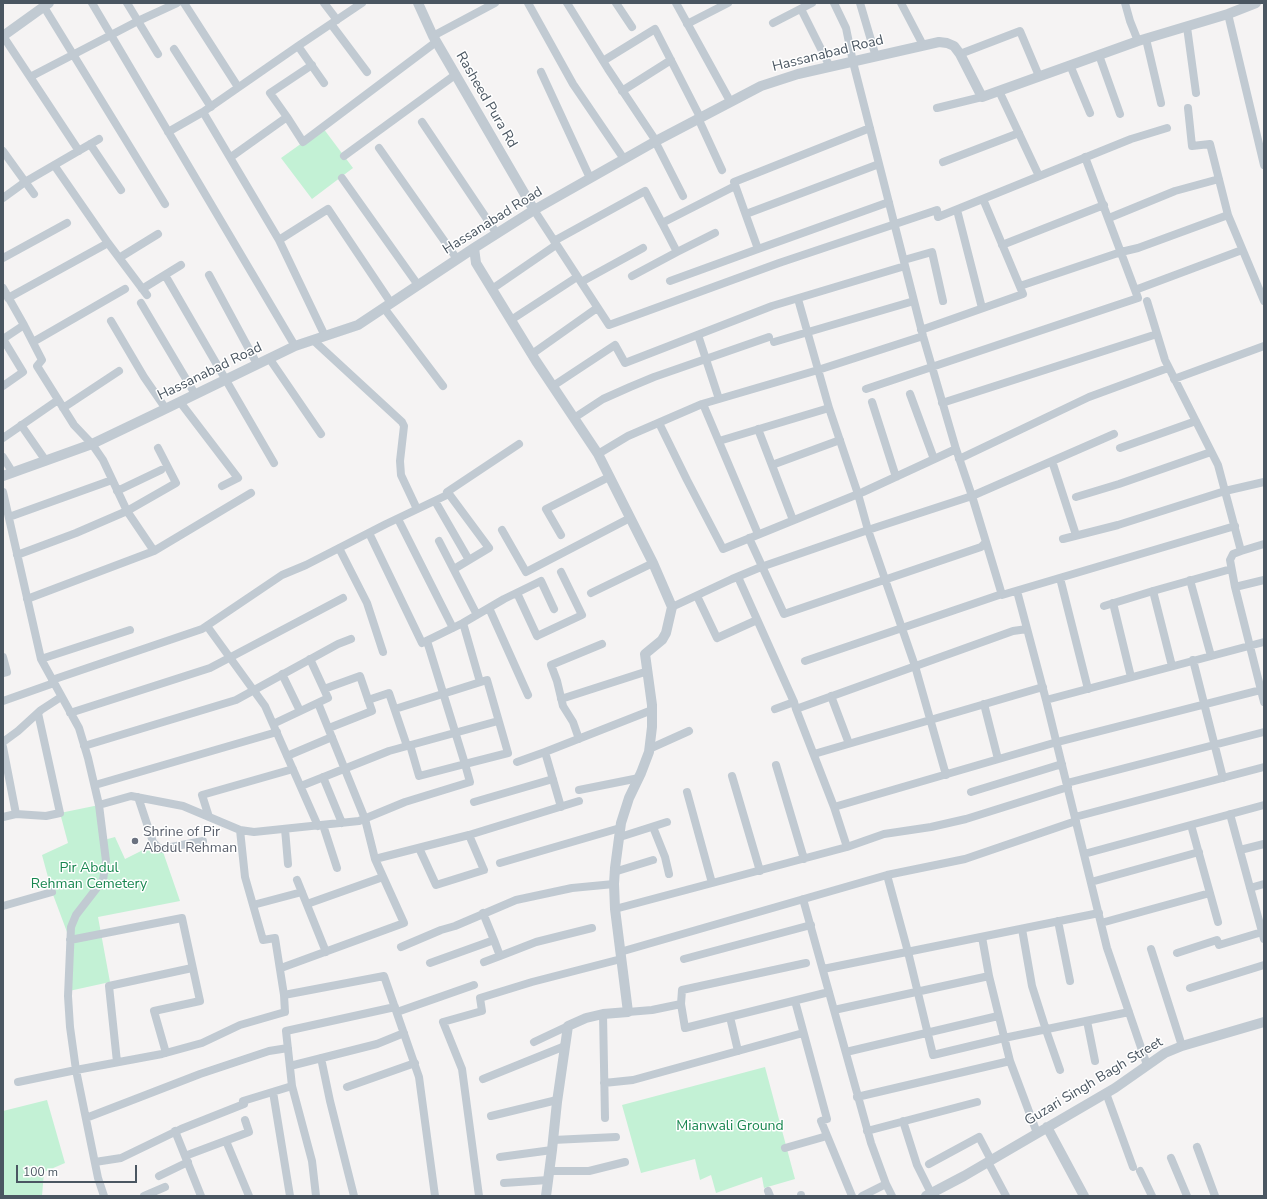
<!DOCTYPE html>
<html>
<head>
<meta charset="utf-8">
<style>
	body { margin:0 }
	#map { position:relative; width:1267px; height:1199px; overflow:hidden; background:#f5f3f3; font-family:"Nunito Sans",sans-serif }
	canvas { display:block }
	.frame { position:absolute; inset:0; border:4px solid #4a5661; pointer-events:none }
	.scale { position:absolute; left:16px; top:1165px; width:121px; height:18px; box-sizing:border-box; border:2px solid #4a5661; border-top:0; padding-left:5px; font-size:12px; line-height:14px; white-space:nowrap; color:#4a5661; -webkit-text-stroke:3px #fff; paint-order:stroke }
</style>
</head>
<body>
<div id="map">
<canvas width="1267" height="1199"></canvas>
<div class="frame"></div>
<div class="scale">100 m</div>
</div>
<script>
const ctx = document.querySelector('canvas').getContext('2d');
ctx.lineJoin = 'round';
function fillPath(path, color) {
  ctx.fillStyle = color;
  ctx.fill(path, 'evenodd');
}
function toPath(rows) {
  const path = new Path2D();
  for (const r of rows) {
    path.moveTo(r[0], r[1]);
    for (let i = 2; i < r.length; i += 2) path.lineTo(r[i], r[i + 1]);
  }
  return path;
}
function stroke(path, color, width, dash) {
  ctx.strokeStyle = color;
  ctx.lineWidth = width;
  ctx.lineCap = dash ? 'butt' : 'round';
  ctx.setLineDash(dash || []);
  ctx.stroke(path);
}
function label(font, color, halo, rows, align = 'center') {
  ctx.font = font + ' "Nunito Sans",sans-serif';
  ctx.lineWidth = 3;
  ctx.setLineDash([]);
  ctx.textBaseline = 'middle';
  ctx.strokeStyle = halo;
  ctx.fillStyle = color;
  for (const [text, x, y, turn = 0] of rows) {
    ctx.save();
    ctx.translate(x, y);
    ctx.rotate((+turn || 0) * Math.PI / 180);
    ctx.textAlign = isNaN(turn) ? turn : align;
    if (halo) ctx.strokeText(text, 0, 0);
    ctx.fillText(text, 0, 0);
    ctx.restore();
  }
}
const green = toPath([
	[323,128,353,168,312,199,281,158],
	[99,805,104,840,115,837,125,859,155,844,162,849,180,901,98,917,110,982,69,991,70,940,52,892,42,855,68,843,60,813],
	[765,1067,795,1179,764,1188,762,1177,716,1193,711,1175,700,1180,695,1159,641,1173,622,1105],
	[47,1100,65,1163,44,1172,42,1196,3,1196,3,1111]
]);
const minor = toPath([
	[92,3,295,346],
	[127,3,158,54],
	[184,3,238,87],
	[324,3,337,20],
	[528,3,573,84,624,159],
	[567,3,608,69,656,141],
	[616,3,632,27],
	[676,3,730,101],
	[860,3,876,57],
	[901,3,923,45],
	[1125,3,1130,21,1138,41],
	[44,7,165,204],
	[801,9,830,67],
	[1228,14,1264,165],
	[773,23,812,3],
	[331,24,367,72],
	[687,24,728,3],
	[1187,27,1196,93],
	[3,36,79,151],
	[433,36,495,3],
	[1146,39,1161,103],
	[298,46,324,83],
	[174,49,211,107],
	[960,54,1020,31,1039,76],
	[1099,55,1120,114],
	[603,61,655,29,700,117],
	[1070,65,1090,113],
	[541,72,590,178],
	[30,77,138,21,177,3],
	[622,91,671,60],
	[999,91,1039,176],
	[937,108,982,97],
	[1188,108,1192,146,1210,144,1228,215,1264,301],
	[287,117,270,93,312,65],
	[698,118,722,170],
	[422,122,497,234],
	[870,128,734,182,758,249,889,202],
	[168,132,203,112],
	[655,141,683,196],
	[90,144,121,190],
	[379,148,457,259],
	[3,151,34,194],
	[344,156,455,75],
	[231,157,287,117,303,142,436,42],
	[943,162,1019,133],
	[54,165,108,243,147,295],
	[342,178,418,285],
	[3,198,25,182,99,139],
	[534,210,609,325,779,263,937,210,938,217,1131,139,1167,128],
	[957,210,982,308],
	[746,214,879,164],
	[1109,218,1175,191,1219,179],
	[662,223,677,252,715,233],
	[279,240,328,209,391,303],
	[554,241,645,191,662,223,735,186],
	[1002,245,1104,205],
	[3,258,67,223],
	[119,258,158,234],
	[904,260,932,252,943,301],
	[165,275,274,463],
	[209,275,257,364],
	[632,276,677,252],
	[670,281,758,249],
	[581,282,643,248],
	[1020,286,1121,252,1138,248,1228,215],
	[3,288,24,325],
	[142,289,181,265],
	[492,289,556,245],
	[1135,290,1242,250],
	[8,298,108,243],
	[798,299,829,408,858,494,868,530,915,666,946,775],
	[1147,301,1165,360,1218,465,1241,551],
	[141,303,195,394],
	[384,308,443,386],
	[511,320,577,277],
	[111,321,144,377,166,409],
	[921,330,1023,294,983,199],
	[698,335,719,399],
	[325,336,279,240,203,112,298,46,362,3],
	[3,339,24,325,42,360,37,366,74,425,92,444,103,460,127,511,154,551],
	[3,339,23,372,3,386],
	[313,340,402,422,404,426,400,461,401,475,417,509],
	[33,342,125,289],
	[774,342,914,301],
	[532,354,597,308],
	[269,358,321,434],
	[1174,379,1264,346],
	[553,386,615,345,625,363,772,306,905,266],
	[866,389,1138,298,1085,157],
	[910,394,934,459],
	[180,402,238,478,222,486],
	[872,402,896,477],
	[942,403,1157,334],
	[703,404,758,534],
	[63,408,119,371],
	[574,418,603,399,630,387,654,377,769,337],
	[659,423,687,480,723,549,863,492,956,449],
	[21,425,46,461],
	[758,429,793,520],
	[3,438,58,400],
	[719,441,829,408],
	[1120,448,1196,421],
	[598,454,628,436,702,404,818,370,923,336],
	[3,457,13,473],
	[959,459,1089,397,1168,368],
	[1052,461,1076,535],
	[772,465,840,440],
	[117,491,161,470],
	[3,492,41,659,79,728,88,758,99,805,106,861,103,880,76,915,71,927,68,996,70,1027,76,1070,98,1178,104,1196],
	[449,494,489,548,454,569],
	[1076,497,1119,484,1211,452],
	[435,501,469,560],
	[9,517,112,480],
	[398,519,453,628],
	[502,530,526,572,630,518],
	[369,533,422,643,463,623],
	[561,535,546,509,609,477],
	[749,538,784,614,981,547,986,542,972,496,956,449,923,336,853,62,846,28,834,3],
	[1063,539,1118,525,1225,491,1264,482],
	[439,541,477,615],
	[986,542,1002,595,1235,526],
	[1264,544,1241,551,1233,554,1230,560,1235,587,1264,702],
	[339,548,367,603,383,652],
	[17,555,76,533,127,511,176,483,158,448],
	[738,577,794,702],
	[1060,578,1088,689],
	[1190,580,1211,656],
	[1235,587,1264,580],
	[1017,591,1046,700,1107,948,1147,1065],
	[1153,591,1172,666],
	[517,593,537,636,582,615,561,572],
	[591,593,653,563],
	[697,596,717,638,757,620],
	[27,599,154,551,251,493],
	[1113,603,1131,677],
	[1104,606,1153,591,1231,569],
	[672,607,732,579,761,567,868,530,972,496,1114,434],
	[489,608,528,695],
	[207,626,265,706,318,826],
	[3,657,7,672,3,673],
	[41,659,130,630],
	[1193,660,1223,778],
	[805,661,1002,594],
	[282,674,300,711],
	[52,680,202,629,282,575,306,565,386,524,449,494,447,492,519,444],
	[480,682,463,623,504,599,541,581,554,609],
	[324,689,360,676,372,711,329,728],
	[831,696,848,741],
	[561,699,648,671],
	[368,700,389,693,407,746],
	[1046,700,1264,642],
	[3,701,54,683],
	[984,704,998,759],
	[775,709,794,702,796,709,1013,631,1027,629],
	[796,709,834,807,847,847,884,834,931,827,966,819,1068,787],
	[70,713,210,668,343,598],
	[273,724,328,698,310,659],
	[579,739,573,722,563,706,557,681,551,665,602,644],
	[3,742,18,731,41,710,61,697],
	[410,745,419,776,465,764,427,641],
	[84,746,236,700,338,644,351,639],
	[3,747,16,814],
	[649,749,689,731],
	[545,752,652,710],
	[814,754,1043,687],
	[287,756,332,737],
	[517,762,545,752,561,807],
	[776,765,804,859],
	[732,776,760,871],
	[323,777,342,823],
	[1067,783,1264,732],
	[95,785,277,732],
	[301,786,389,751,498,721],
	[579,790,639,778],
	[687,792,712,883],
	[971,792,1062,764],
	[138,797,153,842,160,849,203,841],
	[474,802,553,779],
	[99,805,131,796,183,806,240,830,254,832,359,821,405,802,470,782,465,764,508,753,487,680,395,709],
	[834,807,1057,742,1264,689],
	[1230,814,1264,939],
	[3,817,16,814,46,816,60,813,38,713],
	[209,817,202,795,293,769],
	[1075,817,1264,767],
	[323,825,337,868],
	[1191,825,1218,922],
	[653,827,665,857,669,874],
	[285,829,288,864],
	[620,837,667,822],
	[419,848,436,885,484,870,469,835],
	[1240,850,1264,844],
	[1084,854,1264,805],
	[375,859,469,835,579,801],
	[500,863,620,828],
	[614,872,653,860],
	[887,875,908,952,933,1055,1004,1038,1129,1012],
	[297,880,326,952],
	[1091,882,1199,852],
	[1250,888,1264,884],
	[803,899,871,1143,886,1184,892,1196],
	[307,904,383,877],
	[253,905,302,892],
	[3,906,52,892],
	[615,909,847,847],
	[1058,921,1070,981],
	[1101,923,1210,893],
	[1022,929,1032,986,1046,1030,1060,1070],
	[982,937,989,976,1010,1061,1037,1133],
	[70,940,182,918,200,1001,154,1011,166,1053],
	[401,947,441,930,455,926,516,900,572,888,614,884],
	[1151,949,1182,1046],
	[620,952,887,875,965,859,1076,821],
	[1177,953,1217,940,1219,945,1262,932],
	[500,956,536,942,592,928],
	[684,959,811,925],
	[484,962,500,956,494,940],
	[430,963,494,940,483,913],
	[806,963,682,990,681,1004,685,1028,829,992],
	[281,968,404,923,375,859,365,819,318,703],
	[823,969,1099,913],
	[1190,988,1264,965],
	[284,995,384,976,419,1077,435,1196],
	[795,1001,827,1119,821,1121,852,1196],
	[834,1010,989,976],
	[397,1012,474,985],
	[628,1012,652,1010,681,1004],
	[603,1014,605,1118],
	[730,1017,738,1051],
	[1087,1021,1095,1061],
	[534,1042,568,1026],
	[846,1052,998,1016],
	[321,1058,330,1101,354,1196],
	[117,1062,109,986,192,968],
	[290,1066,377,1044,404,1033],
	[483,1079,565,1046],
	[18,1082,76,1070,162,1054,202,1043,240,1025,285,1012,284,995,275,938,263,940,245,877,240,830],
	[604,1083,633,1080,803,1033],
	[347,1087,415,1063],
	[273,1092,290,1196],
	[1106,1093,1133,1167],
	[857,1097,1010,1061],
	[491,1116,557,1100],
	[86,1118,200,1074,269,1051,288,1048],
	[903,1121,917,1165,931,1193],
	[175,1131,201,1196],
	[867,1131,977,1102],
	[553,1140,616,1137],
	[226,1141,249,1196],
	[1197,1147,1215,1196],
	[785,1148,827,1136],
	[185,1156,249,1132,245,1120],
	[500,1157,552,1150],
	[1171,1158,1187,1196],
	[95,1162,121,1158,181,1129,244,1104,243,1101,292,1086],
	[988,1162,1006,1196],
	[929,1164,979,1137,991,1160],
	[550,1171,589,1171,625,1162],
	[1140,1171,1152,1196],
	[159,1176,188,1162],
	[504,1183,548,1180],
	[768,1191,770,1196],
	[801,1195,801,1196],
	[144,1196,165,1187],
	[316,1196,312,1161,292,1086,286,1031,395,1007],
	[479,1196,462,1069,443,1022,482,1011,480,998,532,982,621,959],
	[862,1196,886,1184]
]);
const tertiary = toPath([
	[418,3,433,36,534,210],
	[3,36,49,3],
	[474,248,476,263,536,361,598,454,653,563,672,607,666,633,662,640,645,654,652,705,652,727,649,752,641,773,629,798,621,823,615,868,614,884,615,909,628,1012,603,1014,586,1018,568,1026,557,1102,552,1150,546,1196],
	[3,476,92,444,161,411,295,346,358,325,474,248,534,210,656,141,761,86,798,74,939,42,947,43,954,46,960,54,982,97,1138,41,1228,14,1256,3],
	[1047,1127,1084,1196],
	[926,1196,964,1176,1115,1088,1165,1053,1182,1046,1264,1022]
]);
const markers = [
	[135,841,4,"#6b7280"]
];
const streetNames = [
	["Hassanabad Road",828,54,-14],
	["Rasheed Pura Rd",486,100,60],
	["Hassanabad Road",493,221,-32],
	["Hassanabad Road",210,372,-26],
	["Guzari Singh Bagh Street",1094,1082,-31]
];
const worshipNames = [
	["Shrine of Pir",143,833],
	["Abdul Rehman",143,849]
];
const parkNames = [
	["Pir Abdul",89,869],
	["Rehman Cemetery",89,885],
	["Mianwali Ground",730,1127]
];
fillPath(green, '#c3f1d5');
stroke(minor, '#c1cad2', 8);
stroke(tertiary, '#c1cad2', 10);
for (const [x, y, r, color] of markers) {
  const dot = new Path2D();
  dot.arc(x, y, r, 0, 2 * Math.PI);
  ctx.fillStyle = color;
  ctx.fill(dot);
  stroke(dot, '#fff', 1.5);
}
label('14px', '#4a5661', '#fff', streetNames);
label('14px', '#5b616d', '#fff', worshipNames, 'left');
label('14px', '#17864f', '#fff', parkNames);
</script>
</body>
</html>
